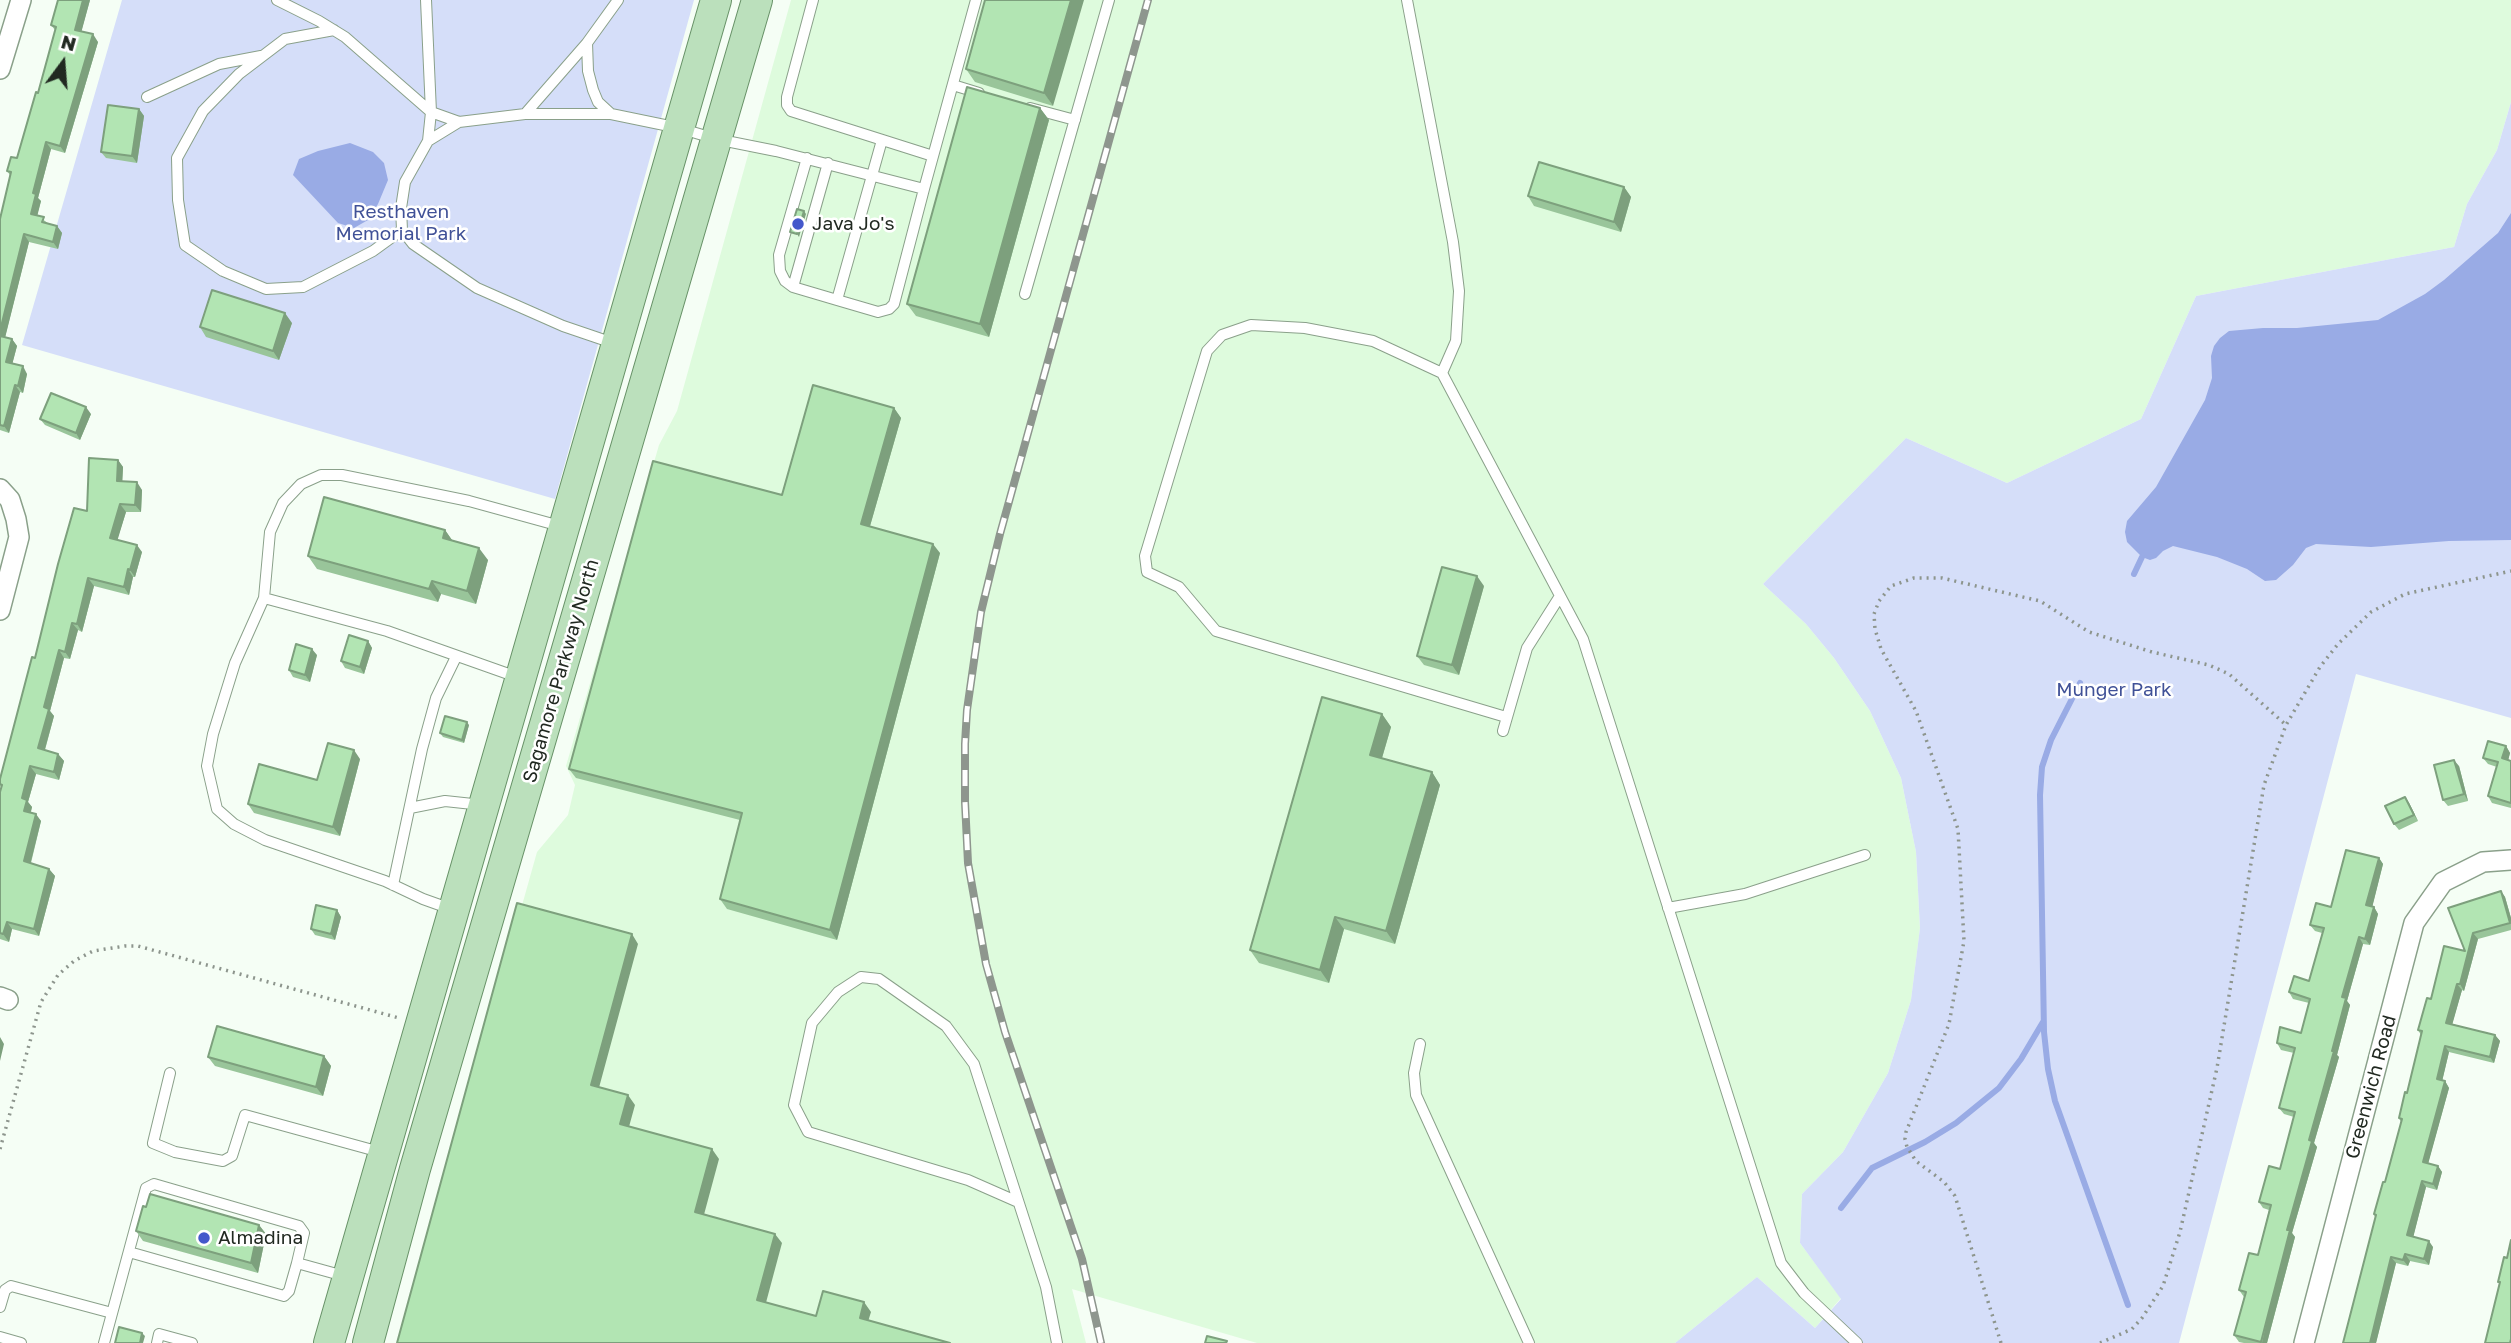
<!DOCTYPE html>
<html>
<head>
<meta charset="utf-8">
<style>
	body { margin:0 }
	#map { position:relative; width:2511px; height:1343px; overflow:hidden; background:#f5fef5; font-family:"Golos Text",sans-serif }
	canvas { display:block }
	.north { position:absolute; left:28px; top:28px; width:70px; height:70px; -webkit-text-stroke:5px #fff; paint-order:stroke; rotate:16deg; font-size:19px; font-weight:700; line-height:28px; text-align:center; color:#212921 }
	.north::after { content:''; display:block; margin:auto; width:24px; height:32px; background:#212921; clip-path:polygon(50% 0,100% 100%,50% 72%,0 100%) }
</style>
</head>
<body>
<div id="map">
<canvas width="2511" height="1343"></canvas>
<div class="north">N</div>
</div>
<script>
const ctx = document.querySelector('canvas').getContext('2d');
ctx.lineJoin = 'round';
function fillPath(path, color) {
  ctx.fillStyle = color;
  ctx.fill(path, 'evenodd');
}
function toPath(rows) {
  const path = new Path2D();
  for (const r of rows) {
    path.moveTo(r[0], r[1]);
    for (let i = 2; i < r.length; i += 2) path.lineTo(r[i], r[i + 1]);
  }
  return path;
}
function stroke(path, color, width, dash) {
  ctx.strokeStyle = color;
  ctx.lineWidth = width;
  ctx.lineCap = dash ? 'butt' : 'round';
  ctx.setLineDash(dash || []);
  ctx.stroke(path);
}
function label(font, color, halo, rows, align = 'center') {
  ctx.font = font + ' "Golos Text",sans-serif';
  ctx.lineWidth = 5;
  ctx.setLineDash([]);
  ctx.textBaseline = 'middle';
  ctx.strokeStyle = halo;
  ctx.fillStyle = color;
  for (const [text, x, y, turn = 0] of rows) {
    ctx.save();
    ctx.translate(x, y);
    ctx.rotate((+turn || 0) * Math.PI / 180);
    ctx.textAlign = isNaN(turn) ? turn : align;
    if (halo) ctx.strokeText(text, 0, 0);
    ctx.fillText(text, 0, 0);
    ctx.restore();
  }
}
const built = toPath([
	[791,0,2511,0,2511,102,2497,150,2467,204,2454,247,2196,296,2141,419,2007,483,1906,438,1763,584,1806,624,1834,658,1870,711,1901,778,1916,852,1920,928,1911,1000,1888,1073,1843,1152,1802,1194,1800,1243,1841,1298,1815,1328,1757,1277,1675,1343,1257,1343,1072,1289,1086,1343,399,1343,537,852,568,815,575,785,566,766,659,445,677,411]
]);
const green = toPath([
	[122,0,694,0,555,499,22,345],
	[2511,102,2511,718,2356,674,2179,1343,1675,1343,1757,1277,1815,1328,1841,1299,1800,1243,1802,1194,1843,1152,1888,1073,1911,1000,1920,928,1916,852,1901,778,1870,711,1834,658,1806,624,1763,584,1906,438,2007,483,2141,419,2196,296,2454,247,2467,204,2497,150]
]);
const water = toPath([
	[350,143,373,152,384,163,388,180,378,204,368,220,354,228,338,223,293,175,299,159,318,151],
	[2511,213,2511,540,2449,541,2371,547,2316,544,2306,548,2293,565,2276,580,2265,581,2247,569,2217,557,2173,546,2163,551,2156,558,2150,560,2142,557,2127,542,2125,532,2127,521,2156,487,2205,400,2212,378,2211,356,2214,346,2220,338,2229,331,2263,328,2297,328,2378,320,2425,294,2444,280,2498,233]
]);
const stream = toPath([
	[2134,574,2142,557],
	[2080,683,2051,740,2042,767,2040,795,2044,1032,2048,1069,2055,1101,2128,1305],
	[1841,1208,1872,1168,1925,1142,1956,1123,1999,1088,2021,1059,2043,1022]
]);
const path = toPath([
	[0,1149,41,1002,58,975,74,961,93,951,125,946,138,946,399,1018],
	[2001,1343,1955,1196,1944,1182,1916,1161,1907,1147,1905,1139,1906,1132,1949,1024,1964,941,1958,829,1916,711,1881,649,1875,629,1874,614,1879,601,1891,586,1914,578,1942,578,2040,601,2089,632,2152,652,2209,665,2229,674,2286,725],
	[2100,1343,2132,1329,2142,1318,2163,1286,2180,1232,2217,1068,2264,785,2286,725,2320,667,2338,644,2371,612,2405,594,2511,571]
]);
const service = toPath([
	[277,0,319,21,345,37,431,112,428,141],
	[426,0,431,112,459,122],
	[813,0,787,97,787,105,791,111,933,156],
	[1407,0,1453,242,1459,291,1456,341,1442,373],
	[334,30,285,39,239,74,203,111,177,158,178,200,185,245,223,271,266,289,303,287,373,251,402,230],
	[953,85,979,93],
	[147,97,219,64,261,56],
	[1030,108,1075,120],
	[525,114,587,43],
	[611,114,598,102,593,90,588,71,587,43,618,0],
	[882,140,837,300,878,312,889,309,894,304,924,189],
	[828,163,793,287,837,300],
	[793,287,785,281,780,271,779,255,807,158],
	[1025,294,1109,0],
	[613,343,563,326,477,288,413,244,402,230,401,208,405,182,428,141,459,122,525,114,611,114,679,128,716,139,776,151,924,189,976,0],
	[264,598,387,631,517,677],
	[1506,717,1216,631,1179,587,1147,572,1145,556,1207,351,1222,335,1251,325,1305,328,1373,341,1442,373,1583,639,1781,1263,1804,1293,1857,1343],
	[1503,731,1527,648,1560,596],
	[410,808,445,801,482,805],
	[393,885,422,749,436,698,456,657],
	[1668,908,1745,894,1865,855],
	[451,909,423,899,385,881,265,840,234,824,217,809,207,766,213,734,235,663,264,598,270,532,283,503,301,484,321,475,342,475,469,501,560,526],
	[1420,1044,1414,1073,1416,1095,1529,1343],
	[170,1073,153,1143,175,1152,223,1161,232,1156,245,1115,380,1152],
	[1018,1202,968,1180,808,1132,794,1105,812,1023,838,992,861,977,879,979,946,1026,974,1064,1046,1287,1057,1343],
	[129,1252,284,1296,289,1291,297,1263],
	[0,1307,5,1290,11,1286,112,1313],
	[0,1337,21,1343],
	[104,1343,146,1188,154,1184,299,1226,304,1233,297,1263,344,1276],
	[157,1343,159,1334,192,1343]
]);
const minor = toPath([
	[0,69,21,0],
	[0,489,10,500,16,519,19,537,0,610],
	[0,997,8,1000],
	[2304,1343,2414,923,2443,882,2483,862,2511,860]
]);
const primary = toPath([
	[329,1343,716,0],
	[368,1343,415,1169,757,0]
]);
const rail = toPath([
	[1101,1343,1082,1259,1005,1032,986,964,968,863,965,802,965,744,967,710,981,612,1000,534,1148,0]
]);
const wall = toPath([
	[90,0,81,32,98,42,65,153,51,149,38,198,41,201,37,215,49,224,57,226,62,233,58,249,29,242,5,337,12,339,17,346,12,364,27,374,23,393,20,392,9,433,0,430,0,219,10,175,7,171,17,158,38,93,55,30,51,25],
	[985,0,1053,106,975,82,966,69],
	[1040,108,1049,120,989,337,916,316,907,304],
	[139,109,144,116,137,163,106,158,101,152],
	[1624,187,1631,197,1621,232,1534,206,1528,196],
	[292,323,279,360,206,337,200,327],
	[894,408,901,418,870,526,940,553,837,940,727,909,720,899,740,820,576,778,569,769,782,495],
	[91,414,80,440,45,425,40,419],
	[118,460,123,467,122,482,142,490,141,512,126,512,117,540,142,552,135,577,133,577,129,595,94,586,82,632,78,630,70,659,64,658,50,711,54,716,45,750,58,754,64,761,59,780,36,774,28,802,32,807,31,812,41,821,31,863,49,869,55,876,39,936,12,929,9,942,0,939,0,792,1,787,0,786,0,779,35,658,87,511],
	[445,530,452,540,488,560,476,604,441,594,438,602,317,569,308,556],
	[1484,586,1459,675,1424,665,1417,656],
	[368,641,372,648,364,674,345,668,341,661],
	[317,655,310,682,293,677,289,670],
	[1382,714,1391,727,1382,758,1432,772,1440,785,1395,944,1344,929,1329,983,1259,963,1250,950],
	[469,725,464,743,443,737,440,733],
	[2506,746,2510,753,2508,760,2511,761,2511,808,2492,803,2488,796,2497,767,2488,764,2483,758],
	[360,759,340,836,254,813,248,804,317,780],
	[2459,766,2468,801,2448,806,2443,800],
	[2405,797,2409,803,2418,821,2399,830,2394,824],
	[2379,858,2383,864,2372,907,2374,907,2378,914,2370,945,2363,944,2347,1001,2350,1005,2337,1055,2339,1057,2314,1143,2317,1147,2292,1233,2295,1237,2267,1343,2244,1343,2239,1342,2234,1335,2244,1297,2239,1290,2258,1255,2269,1210,2263,1208,2259,1202,2280,1169,2294,1117,2284,1114,2279,1108,2294,1053,2281,1050,2277,1043,2301,1033,2309,1003,2293,999,2289,992,2309,981,2322,933,2315,931,2310,925,2331,907],
	[2501,891,2505,897,2511,918,2511,930,2478,939,2464,991,2462,990,2452,1024,2495,1035,2500,1041,2494,1063,2449,1052,2442,1081,2445,1081,2449,1088,2428,1163,2438,1166,2442,1172,2437,1190,2426,1187,2413,1237,2433,1247,2429,1265,2410,1261,2408,1266,2396,1263,2376,1343,2375,1217,2374,1214,2385,1182,2401,1122,2399,1118,2407,1093,2421,1035,2418,1030,2431,999,2465,951,2448,908],
	[337,910,341,917,335,940,315,935,311,929],
	[324,1056,331,1066,323,1096,215,1066,208,1057],
	[259,1225,266,1234,258,1273,143,1241,136,1231]
]);
const shadedWall = toPath([
	[83,0,90,0,80,37,75,30],
	[1071,0,1084,0,1053,106,1044,93],
	[93,34,98,42,65,153,60,146],
	[1040,108,1049,120,989,337,980,324],
	[139,109,144,116,137,163,132,156],
	[46,142,51,149,38,198,41,201,36,221,31,214,33,193],
	[1624,187,1631,197,1621,232,1614,222],
	[804,211,806,214,799,237,797,234],
	[57,226,62,233,58,249,53,242],
	[24,234,29,242,4,342,0,337,0,331],
	[285,313,292,323,279,360,273,351],
	[12,339,17,346,11,369,6,362],
	[23,366,27,374,23,393,18,386],
	[15,385,20,392,9,433,4,426],
	[86,407,91,414,80,440,76,433],
	[894,408,901,418,868,533,861,524],
	[118,460,123,467,122,489,117,481],
	[137,482,142,490,141,512,135,505],
	[120,504,126,512,116,545,110,538],
	[445,530,454,543,443,538],
	[933,544,940,553,837,940,830,930],
	[137,545,142,552,135,577,130,570],
	[479,548,488,560,476,604,467,591],
	[128,569,133,577,129,595,124,587],
	[1477,576,1484,586,1459,675,1452,665],
	[88,578,94,586,82,632,77,624],
	[432,581,441,594,438,602,429,589],
	[72,623,78,630,70,659,65,652],
	[368,641,372,648,364,674,360,667],
	[312,649,317,655,310,682,305,675],
	[59,650,64,658,50,711,54,716,43,756,38,748,44,707],
	[1382,714,1391,727,1379,768,1370,755],
	[467,722,469,725,464,743,462,740],
	[2506,746,2510,753,2507,765,2502,758],
	[354,750,360,759,340,836,333,827],
	[58,754,64,761,59,780,54,772],
	[2454,760,2459,766,2468,801,2464,794],
	[30,766,36,774,28,802,32,807,29,818,24,811,22,798],
	[1432,772,1440,785,1395,944,1386,931],
	[2405,797,2409,803,2418,821,2414,815],
	[36,814,41,821,29,869,24,861],
	[2379,858,2383,864,2371,912,2366,905],
	[49,869,55,876,39,936,34,929],
	[2501,891,2505,897,2511,918,2511,924],
	[2374,907,2378,914,2370,945,2365,939],
	[337,910,341,917,335,940,331,934],
	[1335,917,1344,929,1329,983,1320,970],
	[7,922,12,929,9,942,3,934],
	[2473,933,2478,939,2464,991,2460,984],
	[632,934,638,944,597,1095,591,1085],
	[2359,937,2363,944,2347,1001,2350,1005,2337,1055,2339,1057,2314,1143,2317,1147,2292,1233,2295,1237,2267,1343,2262,1343,2287,1230,2332,1051,2342,997],
	[2457,984,2462,990,2451,1029,2446,1023],
	[2495,1035,2500,1041,2494,1063,2490,1057],
	[0,1037,4,1044,0,1061],
	[2445,1046,2449,1052,2441,1086,2437,1079],
	[324,1056,331,1066,323,1096,316,1087],
	[2445,1081,2449,1088,2427,1168,2423,1162],
	[628,1095,635,1105,627,1134,620,1124],
	[712,1149,719,1159,702,1222,695,1212],
	[2438,1166,2442,1172,2437,1190,2433,1184],
	[2422,1181,2426,1187,2412,1242,2407,1235],
	[259,1225,266,1234,258,1273,251,1263],
	[775,1234,782,1243,764,1310,757,1300],
	[2429,1241,2433,1247,2429,1265,2424,1259],
	[2405,1254,2410,1261,2408,1266,2403,1260],
	[2391,1257,2396,1263,2376,1343,2370,1343],
	[864,1302,871,1312,866,1328,860,1318],
	[142,1333,145,1336,143,1343,140,1343]
]);
const building = toPath([
	[58,0,83,0,75,30,93,34,60,146,46,142,33,193,36,194,31,214,44,217,42,222,57,226,53,242,24,234,0,331,0,219,11,172,7,171,11,157,17,158,36,92,38,93,56,27,51,25,58,0],
	[985,0,1071,0,1044,93,966,69,985,0],
	[967,87,1040,108,980,324,907,304,967,87],
	[108,105,139,109,132,156,101,152,108,105],
	[1539,162,1624,187,1614,222,1528,196,1539,162],
	[797,209,804,211,797,234,790,232,797,209],
	[212,290,285,313,273,351,200,327,212,290],
	[0,336,12,339,6,362,23,366,18,386,15,385,4,426,0,425,0,336],
	[813,385,894,408,861,524,933,544,830,930,720,899,742,813,569,769,653,461,782,495,813,385],
	[51,393,86,407,76,433,40,419,51,393],
	[89,458,118,460,117,481,137,482,135,505,120,504,110,538,137,545,130,570,128,569,124,587,88,578,77,624,72,623,65,652,59,650,44,707,49,709,38,748,58,754,54,772,30,766,22,798,27,800,24,811,36,814,24,861,49,869,34,929,7,922,3,934,0,933,0,792,2,785,0,784,0,779,32,657,35,658,58,564,74,508,87,511,89,458],
	[324,497,445,530,443,538,479,548,467,591,432,581,429,589,308,556,324,497],
	[1442,567,1477,576,1452,665,1417,656,1442,567],
	[349,635,368,641,360,667,341,661,349,635],
	[296,644,312,649,305,675,289,670,296,644],
	[1322,697,1382,714,1370,755,1432,772,1386,931,1335,917,1320,970,1250,950,1322,697],
	[445,716,467,722,462,740,440,733,445,716],
	[2488,741,2506,746,2502,758,2511,761,2511,803,2488,796,2498,762,2483,758,2488,741],
	[328,743,354,750,333,827,248,804,259,764,317,780,328,743],
	[2454,760,2464,794,2443,800,2434,765,2454,760],
	[2405,797,2414,815,2394,824,2385,806,2405,797],
	[2346,850,2379,858,2366,905,2374,907,2365,939,2359,937,2342,997,2346,998,2332,1051,2334,1051,2309,1140,2312,1141,2287,1230,2290,1230,2261,1342,2234,1335,2246,1292,2239,1290,2249,1253,2258,1255,2271,1205,2259,1202,2269,1166,2280,1169,2295,1112,2279,1108,2295,1048,2277,1043,2280,1027,2301,1033,2310,999,2289,992,2294,976,2309,981,2324,928,2310,925,2316,903,2331,907,2346,850],
	[2501,891,2510,923,2473,933,2460,984,2457,984,2446,1023,2495,1035,2490,1057,2445,1046,2437,1079,2445,1081,2423,1162,2438,1166,2433,1184,2422,1181,2407,1235,2429,1241,2424,1259,2405,1254,2403,1260,2391,1257,2370,1343,2343,1343,2376,1215,2374,1214,2383,1182,2385,1182,2402,1119,2399,1118,2405,1092,2407,1093,2422,1031,2418,1030,2427,998,2431,999,2444,946,2465,951,2448,908,2501,891],
	[517,903,632,934,591,1085,628,1095,620,1124,712,1149,695,1212,775,1234,757,1300,816,1316,823,1291,864,1302,860,1318,950,1343,397,1343,517,903],
	[316,905,337,910,331,934,311,929,316,905],
	[217,1026,324,1056,316,1087,208,1057,217,1026],
	[150,1194,259,1225,251,1263,136,1231,143,1206,146,1207,150,1194],
	[2511,1240,2511,1339,2510,1343,2485,1343,2500,1282,2498,1282,2504,1257,2507,1258,2511,1240],
	[119,1327,142,1333,140,1343,115,1343,119,1327],
	[1207,1336,1227,1341,1226,1343,1205,1343,1207,1336]
]);
const markers = [
	[798,224,7,"#4458cb"],
	[204,1238,7,"#4458cb"]
];
const parkNames = [
	["Resthaven",401,212],
	["Memorial Park",401,234],
	["Munger Park",2114,690]
];
const poiNames = [
	["Java Jo's",812,224],
	["Almadina",218,1238]
];
const streetNames = [
	["Sagamore Parkway North",561,671,-74],
	["Greenwich Road",2371,1087,-75]
];
fillPath(built, '#defbdd');
fillPath(green, '#d5def9');
fillPath(water, '#99abe5');
stroke(stream, '#99abe5', 6);
stroke(service, '#8aa08a', 12);
stroke(minor, '#8aa08a', 22);
stroke(primary, '#689268', 32);
stroke(path, '#8d958d', 3.5, [2, 5]);
stroke(service, '#fff', 10);
stroke(minor, '#fff', 19);
stroke(primary, '#bbe0bc', 30);
stroke(rail, '#8e968e', 8);
stroke(rail, '#fff', 5, [16]);
fillPath(wall, '#99c59a');
fillPath(shadedWall, '#7da07d');
fillPath(building, '#b2e5b3');
stroke(building, '#7da07d', 2);
for (const [x, y, r, color] of markers) {
  const dot = new Path2D();
  dot.arc(x, y, r, 0, 2 * Math.PI);
  ctx.fillStyle = color;
  ctx.fill(dot);
  stroke(dot, '#fff', 2.5);
}
label('19px', '#405197', '#fff', parkNames);
label('19px', '#212921', '#fff', poiNames, 'left');
label('19px', '#212921', '#fff', streetNames);
</script>
</body>
</html>
